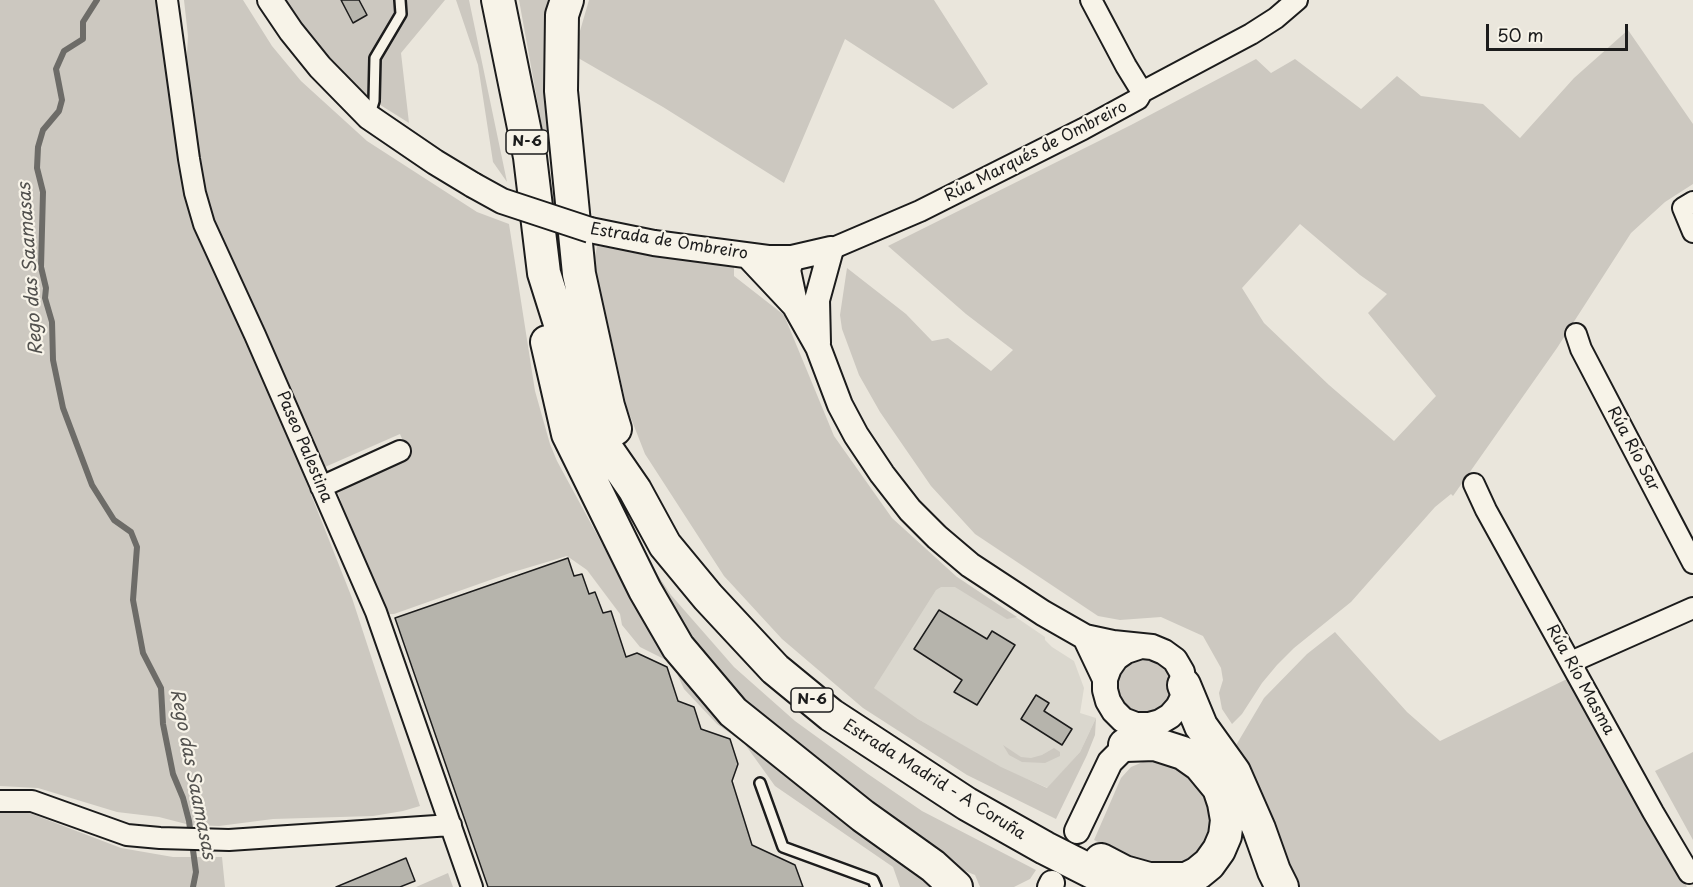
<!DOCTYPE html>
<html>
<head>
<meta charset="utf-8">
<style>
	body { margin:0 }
	#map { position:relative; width:1693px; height:887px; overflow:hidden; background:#eae6dc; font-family:"Playpen Sans",sans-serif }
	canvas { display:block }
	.scale { position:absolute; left:1486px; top:24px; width:142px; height:27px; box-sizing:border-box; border:3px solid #1c1c1c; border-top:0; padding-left:8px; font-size:18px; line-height:21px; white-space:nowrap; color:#1c1c1c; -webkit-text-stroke:4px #f7f3e8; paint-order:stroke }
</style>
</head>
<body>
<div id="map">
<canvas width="1693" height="887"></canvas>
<div class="scale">50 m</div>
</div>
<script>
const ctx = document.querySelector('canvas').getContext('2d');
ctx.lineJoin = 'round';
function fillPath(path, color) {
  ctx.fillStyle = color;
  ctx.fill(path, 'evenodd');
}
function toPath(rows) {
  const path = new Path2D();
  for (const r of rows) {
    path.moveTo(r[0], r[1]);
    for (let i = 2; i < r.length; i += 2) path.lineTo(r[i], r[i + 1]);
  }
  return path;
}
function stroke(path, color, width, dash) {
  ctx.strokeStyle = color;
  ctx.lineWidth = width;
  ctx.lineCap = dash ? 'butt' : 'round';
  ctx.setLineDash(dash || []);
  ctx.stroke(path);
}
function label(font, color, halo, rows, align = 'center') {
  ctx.font = font + ' "Playpen Sans",sans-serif';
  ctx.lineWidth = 4.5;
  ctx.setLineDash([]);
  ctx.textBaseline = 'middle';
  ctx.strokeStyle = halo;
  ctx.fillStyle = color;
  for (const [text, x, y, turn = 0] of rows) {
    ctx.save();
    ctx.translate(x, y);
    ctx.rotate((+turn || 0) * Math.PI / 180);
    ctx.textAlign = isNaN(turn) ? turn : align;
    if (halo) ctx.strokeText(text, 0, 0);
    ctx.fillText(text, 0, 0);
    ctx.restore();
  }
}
const built = toPath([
	[957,577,1045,637,1045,640,1052,647,1074,661,1084,688,1080,713,1096,718,1080,752,1048,788,1001,768,918,719,873,688,920,590]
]);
const green = toPath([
	[0,0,157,0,181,168,190,210,267,383,352,598,420,806,403,811,373,816,273,819,219,826,190,825,159,817,117,812,38,788,0,786],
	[184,0,243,0,272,46,301,81,367,141,477,212,509,224,535,391,550,444,557,461,607,553,627,580,656,630,936,887,900,887,893,867,775,786,744,743,717,724,684,689,674,667,668,661,640,647,622,625,620,614,587,570,567,556,510,573,394,614,388,614,360,554,338,493,350,485,409,456,400,434,325,467,229,261,213,222,198,176,185,87,188,36],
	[284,0,445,0,401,53,409,123,366,96,311,41],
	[456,0,469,0,507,182,493,162,478,65],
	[519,0,555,0,552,137,544,138],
	[589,0,934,0,988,84,953,109,845,39,784,183,663,107,573,55],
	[1628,30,1693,124,1693,184,1665,202,1631,233,1557,348,1453,496,1451,494,1435,507,1351,602,1294,648,1277,665,1262,683,1242,714,1232,724,1222,709,1219,693,1223,680,1221,668,1203,636,1161,617,1120,620,1098,616,975,534,931,486,880,412,859,375,842,329,840,315,847,268,906,314,932,341,948,338,991,371,1013,350,966,314,888,246,1131,125,1256,59,1271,73,1295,59,1361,109,1397,76,1421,96,1483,104,1520,138,1574,78],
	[1300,224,1360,275,1387,294,1368,313,1436,396,1394,441,1329,385,1264,323,1242,288],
	[597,246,734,267,734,276,784,315,834,436,892,518,957,577,1017,617,1007,619,955,587,941,587,936,590,874,688,918,719,1001,767,1047,788,1080,752,1096,718,1095,735,1087,755,1056,819,967,775,863,708,782,639,724,576,645,454,627,408,594,262],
	[640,548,671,595,734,667,795,721,868,774,922,811,1036,870,1030,879,1014,887,980,887,975,875,960,869,766,726,684,637],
	[1335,632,1407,712,1440,741,1569,678,1687,887,1291,887,1235,747,1264,698,1307,654],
	[1136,656,1161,659,1176,686,1164,710,1146,716,1128,710,1117,694,1117,675,1122,666],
	[1003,745,1021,757,1031,758,1042,755,1054,748,1060,752,1060,756,1045,763,1022,762,1009,755],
	[1693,752,1693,840,1655,771],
	[1150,759,1168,763,1191,775,1209,794,1214,834,1192,862,1172,869,1126,856,1094,840,1121,778,1131,767],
	[0,812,27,812,121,848,173,857,222,857,225,887,0,887],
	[448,873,453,887,416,887]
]);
const stream = toPath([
	[97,0,83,22,83,39,64,51,56,69,62,100,59,111,43,130,38,147,37,168,43,192,41,267,46,288,45,298,52,322,53,360,63,408,92,485,114,520,131,532,137,547,133,600,143,653,161,688,163,724,173,774,183,798,189,821,196,872,193,887]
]);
const building = toPath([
	[341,0,359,0,367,15,353,23,341,0],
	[568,558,574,576,582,574,589,594,595,592,603,613,611,611,626,657,637,653,667,667,678,701,694,707,701,729,730,739,738,764,732,781,752,845,795,865,803,887,488,887,395,618,568,558],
	[939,610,987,639,992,631,1015,645,977,705,954,692,962,680,914,649,939,610],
	[1036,695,1049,703,1044,711,1072,729,1062,745,1021,719,1036,695],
	[406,858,415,881,400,887,336,887,406,858]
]);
const service = toPath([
	[370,114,374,101,375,58,401,14,400,0],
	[760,783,783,847,873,880,876,887]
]);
const minor = toPath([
	[167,0,189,159,195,193,204,224,255,335,376,612,472,887],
	[1091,0,1126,66,1142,92],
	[1693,202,1683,208,1693,232],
	[831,249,920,211,1083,129,1138,99,1142,92,1251,34,1276,18,1297,0],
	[1576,334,1581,349,1693,563],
	[1474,484,1486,510,1653,812,1689,873],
	[321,487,400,451],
	[1571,662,1693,608],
	[0,801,32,801,127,835,160,838,229,840,451,825]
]);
const tertiary = toPath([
	[270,0,291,31,320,67,369,117,435,162,473,185],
	[590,230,654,243,768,258,792,258,831,249],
	[748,256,794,305],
	[792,258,788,270,796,308,818,347,840,405,856,435,882,474,910,510,937,537,970,565,1043,613,1085,637,1105,679],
	[818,343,817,300,831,249],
	[1085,637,1113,643,1152,647,1164,652,1175,660,1182,672,1184,685,1183,697,1178,707,1170,716,1160,722,1149,725,1136,725,1123,720,1114,711,1108,701,1105,690,1105,679,1109,668,1116,658,1126,651,1138,647],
	[1077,831,1110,762,1138,734],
	[1050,887,1052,883]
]);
const trunk = toPath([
	[498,0,530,157,544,273,579,384,606,448,635,490,665,545,708,597,775,669,831,715,967,804,1045,848,1122,887],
	[567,0,562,15,561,91,579,274,608,406,615,429],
	[547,342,568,434,645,590,678,647,733,712,863,816,933,866,956,887],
	[1184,685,1201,726,1234,772,1259,829,1274,871,1282,887],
	[1101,860,1124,872,1149,879,1186,879,1198,873,1209,864,1219,850,1225,836,1227,820,1224,803,1219,788,1200,765,1183,753,1155,744,1125,745]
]);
const tertiaryBridge = toPath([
	[473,185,502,201,590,230]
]);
const shields = [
	[527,142,42],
	[812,700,42]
];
const shieldNames = [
	["N-6",527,142],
	["N-6",812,700]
];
const streetNames = [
	["Rúa Marqués de Ombreiro",1036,152,-27],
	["Estrada de Ombreiro",669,242,9],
	["Paseo Palestina",304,447,67],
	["Rúa Río Sar",1633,449,62],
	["Rúa Río Masma",1580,680,61],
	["Estrada Madrid - A Coruña",934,780,32]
];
const waterNames = [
	["Rego das Saamasas",31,269,-94],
	["Rego das Saamasas",192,774,79]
];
fillPath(built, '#dad7ce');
fillPath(green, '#ccc8c0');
stroke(stream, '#6d6c68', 6);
fillPath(building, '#b6b4ac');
stroke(building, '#1c1c1c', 1.5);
stroke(service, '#1c1c1c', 14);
stroke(minor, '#1c1c1c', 24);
stroke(tertiary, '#1c1c1c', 28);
stroke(trunk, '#1c1c1c', 36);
stroke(service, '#f7f3e8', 9);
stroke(minor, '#f7f3e8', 20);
stroke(tertiary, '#f7f3e8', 24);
stroke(trunk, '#f7f3e8', 32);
stroke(tertiaryBridge, '#1c1c1c', 28, []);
stroke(tertiaryBridge, '#f7f3e8', 24);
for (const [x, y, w] of shields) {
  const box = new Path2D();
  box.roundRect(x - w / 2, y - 12, w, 24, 4.5);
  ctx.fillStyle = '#f7f3e8';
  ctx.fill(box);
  stroke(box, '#1c1c1c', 1.5);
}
label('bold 15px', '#1c1c1c', null, shieldNames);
label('16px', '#1c1c1c', '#f7f3e8', streetNames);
label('italic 18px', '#52514e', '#f7f3e8', waterNames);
</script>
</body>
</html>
